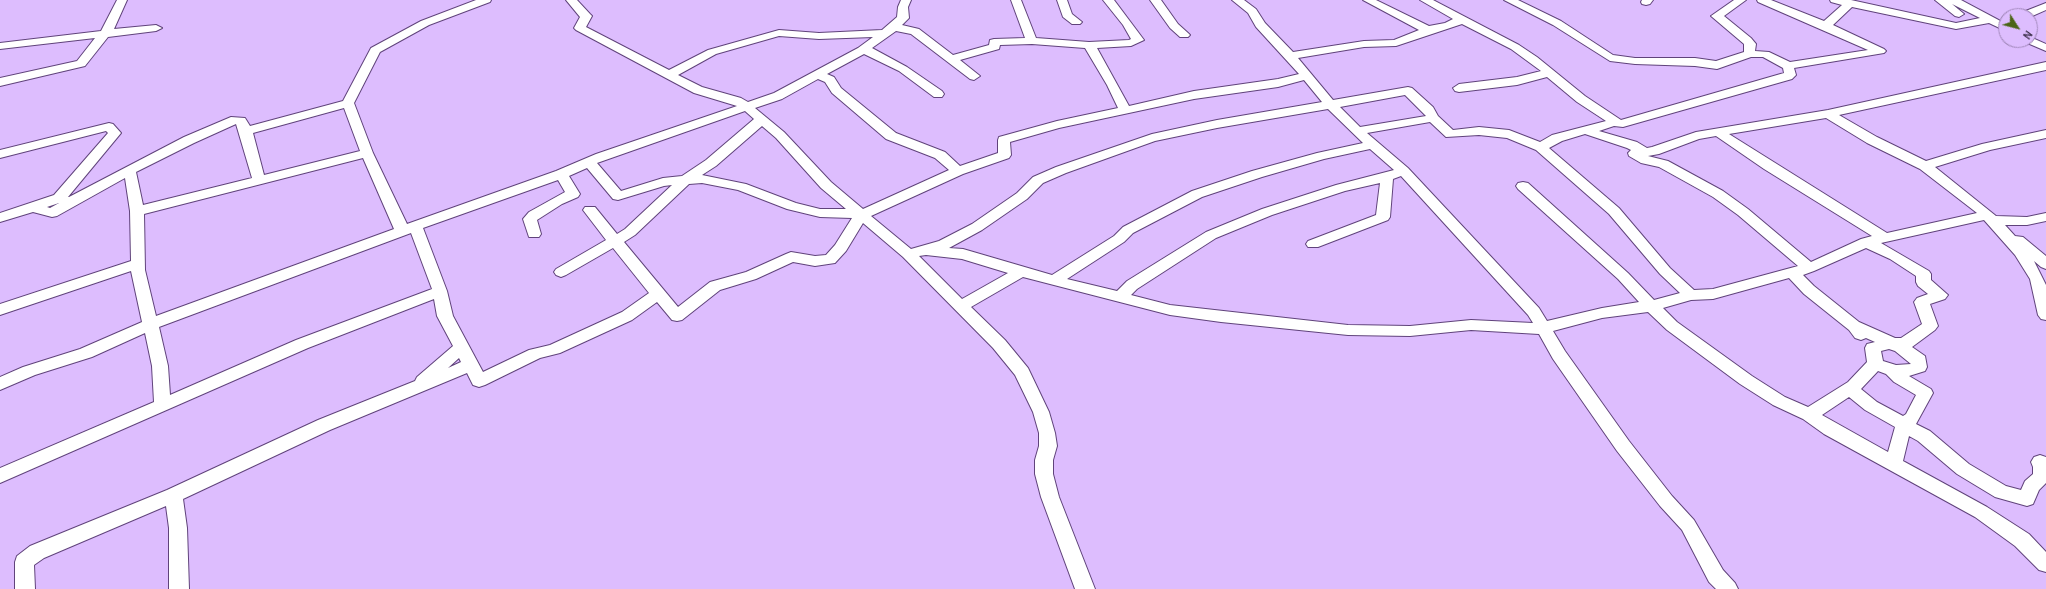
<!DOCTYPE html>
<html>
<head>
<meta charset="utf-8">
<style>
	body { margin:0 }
	#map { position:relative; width:2046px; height:589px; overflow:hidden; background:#ddbdfe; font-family:Karla,sans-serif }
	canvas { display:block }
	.north { position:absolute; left:1998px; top:8px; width:40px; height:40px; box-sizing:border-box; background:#ddbdfe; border:1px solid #9d84b6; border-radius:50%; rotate:126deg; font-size:11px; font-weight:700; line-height:16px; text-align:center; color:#3c2f49 }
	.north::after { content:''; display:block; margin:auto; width:14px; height:18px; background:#4b6516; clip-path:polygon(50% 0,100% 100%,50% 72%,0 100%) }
</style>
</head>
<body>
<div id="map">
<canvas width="2046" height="589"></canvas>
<div class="north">N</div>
</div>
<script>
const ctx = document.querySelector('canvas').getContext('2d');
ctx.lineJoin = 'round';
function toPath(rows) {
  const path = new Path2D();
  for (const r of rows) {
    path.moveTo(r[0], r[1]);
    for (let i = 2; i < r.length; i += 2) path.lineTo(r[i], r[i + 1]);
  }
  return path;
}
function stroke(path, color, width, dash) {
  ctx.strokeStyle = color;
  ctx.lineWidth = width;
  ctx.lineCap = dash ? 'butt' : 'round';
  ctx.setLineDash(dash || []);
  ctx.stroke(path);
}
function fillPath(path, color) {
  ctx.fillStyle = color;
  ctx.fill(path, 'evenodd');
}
const minor = toPath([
	[117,0,127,0,114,29,156,25,162,28,156,31,108,37,85,66,0,86,0,78,77,61,95,38,0,49,0,43,101,31,117,0],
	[476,0,491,0,490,2,429,25,380,52,354,103,373,153,407,224,556,171,596,154,737,106,694,93,576,30,574,28,580,17,566,0,577,0,590,14,592,16,586,27,669,70,708,50,779,30,819,33,882,30,897,17,898,7,901,0,911,0,908,7,909,18,902,25,919,29,953,55,989,45,990,40,994,39,1025,38,1011,0,1021,0,1036,38,1089,42,1129,40,1131,39,1123,25,1103,0,1114,0,1144,40,1131,46,1097,48,1129,106,1194,91,1278,79,1299,74,1256,27,1248,13,1232,0,1244,0,1256,9,1265,23,1293,52,1364,41,1394,40,1419,30,1363,0,1376,0,1429,26,1445,23,1453,19,1420,0,1433,0,1519,45,1537,57,1585,96,1621,120,1784,73,1783,68,1763,57,1751,57,1717,69,1695,66,1635,64,1610,61,1553,25,1504,0,1518,0,1561,21,1613,55,1635,58,1695,58,1716,61,1744,52,1744,44,1711,16,1734,0,1746,0,1724,16,1751,38,1756,44,1755,51,1769,52,1790,62,1868,50,1758,2,1757,0,1771,0,1824,21,1842,5,1831,2,1830,0,1851,0,1956,23,1980,18,1952,4,1964,14,1959,17,1955,16,1935,0,1961,0,2006,24,2006,31,1989,23,1956,29,1852,7,1833,25,1884,49,1886,51,1884,53,1794,68,1796,75,1792,79,1623,127,1614,126,1599,131,1637,142,1647,148,1652,147,1696,132,1828,110,2046,62,2046,70,1839,115,1877,137,1926,161,1982,144,2046,130,2046,138,1990,150,1935,167,1996,216,2027,217,2046,213,2046,221,2027,225,2005,225,2015,236,2023,237,2046,256,2046,269,2041,267,2034,261,2046,285,2046,320,2041,319,2038,315,2030,279,2015,255,1984,220,1881,243,1929,271,1931,274,1931,280,1948,295,1945,299,1930,304,1938,326,1935,330,1912,347,1925,356,1927,367,1925,371,1909,376,1931,389,1933,393,1916,424,1930,431,1969,464,2006,486,2021,490,2025,481,2033,474,2033,467,2031,462,2034,457,2040,455,2046,457,2046,483,2039,490,2033,504,2027,506,1995,497,1957,474,1918,441,1909,436,1903,461,1987,507,2029,534,2046,552,2046,572,2039,570,2015,546,1975,517,1824,434,1803,419,1773,405,1740,384,1667,330,1648,312,1602,318,1553,331,1565,351,1629,441,1672,496,1694,520,1723,570,1735,583,1738,589,1716,589,1709,582,1682,530,1660,506,1617,451,1553,359,1539,334,1471,330,1410,336,1348,335,1221,322,1170,315,1023,277,971,307,1005,340,1028,368,1049,412,1055,433,1057,446,1053,460,1053,474,1059,497,1095,589,1075,589,1041,497,1035,474,1035,460,1039,446,1039,433,1033,412,1015,375,993,348,903,257,863,223,846,251,835,263,815,266,793,262,756,279,720,290,682,320,677,321,672,320,657,302,632,320,560,353,540,358,485,385,479,387,473,385,467,373,330,430,183,499,187,528,189,589,169,589,169,528,166,506,44,558,34,565,35,589,15,589,15,562,17,556,30,546,167,490,318,420,415,381,417,377,453,346,437,316,434,299,308,348,0,483,0,468,154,402,152,366,145,333,92,357,35,375,0,390,0,377,23,367,80,349,142,322,131,271,0,315,0,304,131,261,130,211,125,178,57,216,52,217,33,212,0,222,0,213,54,195,108,133,106,131,0,158,0,150,109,123,113,124,121,133,68,197,69,197,184,137,231,117,245,118,250,126,343,101,371,48,421,21,476,0],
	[1462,24,1511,49,1541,71,1517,77,1459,84,1453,88,1455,91,1459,92,1517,85,1547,77,1577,102,1606,121,1552,135,1540,142,1509,130,1479,127,1453,130,1438,116,1433,107,1412,88,1408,87,1333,100,1298,58,1364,47,1396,46,1462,24],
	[896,31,911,34,970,79,974,80,980,76,960,60,999,49,1000,45,1032,44,1085,48,1107,85,1118,108,1057,121,999,137,998,140,998,153,960,166,945,152,896,133,841,88,834,77,827,74,864,54,899,71,934,97,942,97,944,94,942,91,907,67,872,48,896,31],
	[779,36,819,39,873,37,858,48,774,93,748,102,741,98,702,87,678,75,716,54,779,36],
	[818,79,825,82,832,93,886,139,935,158,949,170,863,209,831,182,784,132,755,108,782,99,818,79],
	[1304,80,1322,102,1217,120,1152,134,1056,167,1033,177,1017,193,972,224,939,241,911,249,871,216,963,174,1009,158,1011,155,1010,142,1059,128,1194,99,1278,87,1304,80],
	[1405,95,1426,116,1360,127,1340,107,1405,95],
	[344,108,360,151,264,175,253,133,344,108],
	[1328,109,1363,143,1317,153,1252,171,1192,191,1123,227,1114,236,1052,275,963,249,949,248,982,230,1027,199,1043,183,1066,173,1155,141,1217,128,1328,109],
	[745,111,754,119,706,160,682,176,663,178,621,191,597,163,745,111],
	[1826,118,1867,143,1920,169,1977,213,1887,233,1729,134,1826,118],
	[1430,122,1446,137,1479,135,1507,138,1536,150,1609,214,1660,274,1680,293,1654,300,1628,273,1528,183,1523,182,1518,183,1516,186,1518,189,1618,279,1639,302,1602,308,1547,321,1539,308,1408,168,1367,133,1430,122],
	[236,124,252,178,143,205,136,172,194,143,236,124],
	[762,126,776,138,821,188,846,209,820,209,796,203,746,184,702,175,716,166,762,126],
	[1585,134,1627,148,1631,150,1628,153,1629,156,1641,163,1659,167,1713,197,1738,215,1798,266,1713,289,1694,290,1670,268,1619,208,1549,148,1562,141,1585,134],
	[1716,136,1764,169,1872,236,1861,239,1811,262,1748,209,1723,191,1668,161,1648,156,1659,154,1699,139,1716,136],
	[1370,149,1394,170,1336,185,1262,209,1206,232,1127,281,1117,291,1067,279,1124,242,1133,233,1202,197,1262,177,1324,159,1370,149],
	[363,158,394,229,156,316,145,270,144,214,363,158],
	[587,168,613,199,618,200,664,186,672,185,625,229,617,234,595,207,585,207,583,210,606,240,556,269,554,272,556,275,561,277,566,275,613,248,649,293,622,312,550,345,529,350,483,372,453,316,447,291,423,228,558,180,565,192,529,212,523,219,529,237,539,237,541,234,537,220,562,204,578,197,580,194,569,176,587,168],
	[1401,176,1528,315,1533,323,1471,320,1410,326,1348,325,1170,305,1131,295,1137,289,1216,238,1272,215,1345,191,1380,183,1376,215,1308,241,1306,244,1308,247,1318,247,1388,220,1390,217,1393,179,1401,176],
	[702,183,738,190,787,209,820,217,852,218,835,245,826,255,815,256,791,252,786,254,746,272,710,282,678,307,624,242,635,235,689,184,702,183],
	[59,203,50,208,47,207,59,203],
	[411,233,432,289,296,340,170,395,168,366,159,327,411,233],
	[1866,248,1890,259,1916,276,1916,282,1918,286,1928,294,1917,298,1914,302,1922,324,1901,338,1895,338,1859,322,1814,286,1803,275,1814,271,1866,248],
	[926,255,962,259,1008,273,962,299,919,256,926,255],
	[1789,278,1804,294,1849,330,1855,338,1861,340,1866,338,1875,342,1867,344,1865,348,1867,362,1848,382,1808,407,1785,397,1752,376,1677,322,1663,308,1691,300,1713,299,1789,278],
	[1889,349,1895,351,1911,364,1896,365,1883,361,1881,351,1889,349],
	[459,358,461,362,448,368,459,358],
	[1878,371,1886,374,1894,382,1916,395,1906,414,1903,416,1877,402,1861,389,1878,371],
	[1849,397,1865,410,1895,427,1888,452,1822,415,1849,397],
	[1057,0,1067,0,1072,14,1082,22,1080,24,1072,24,1063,17,1057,0],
	[1150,0,1161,0,1178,24,1188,33,1190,35,1188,37,1180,37,1170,28,1150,0],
	[1642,0,1653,0,1650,4,1646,5,1642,4,1641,2,1642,0],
	[2046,3,2046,10,2030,17,2016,16,2018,14,2046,3],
	[2030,37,2046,44,2046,51,2025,42,2023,40,2030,40,2030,37]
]);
stroke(minor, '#60437b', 2);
fillPath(minor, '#fff');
</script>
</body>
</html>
